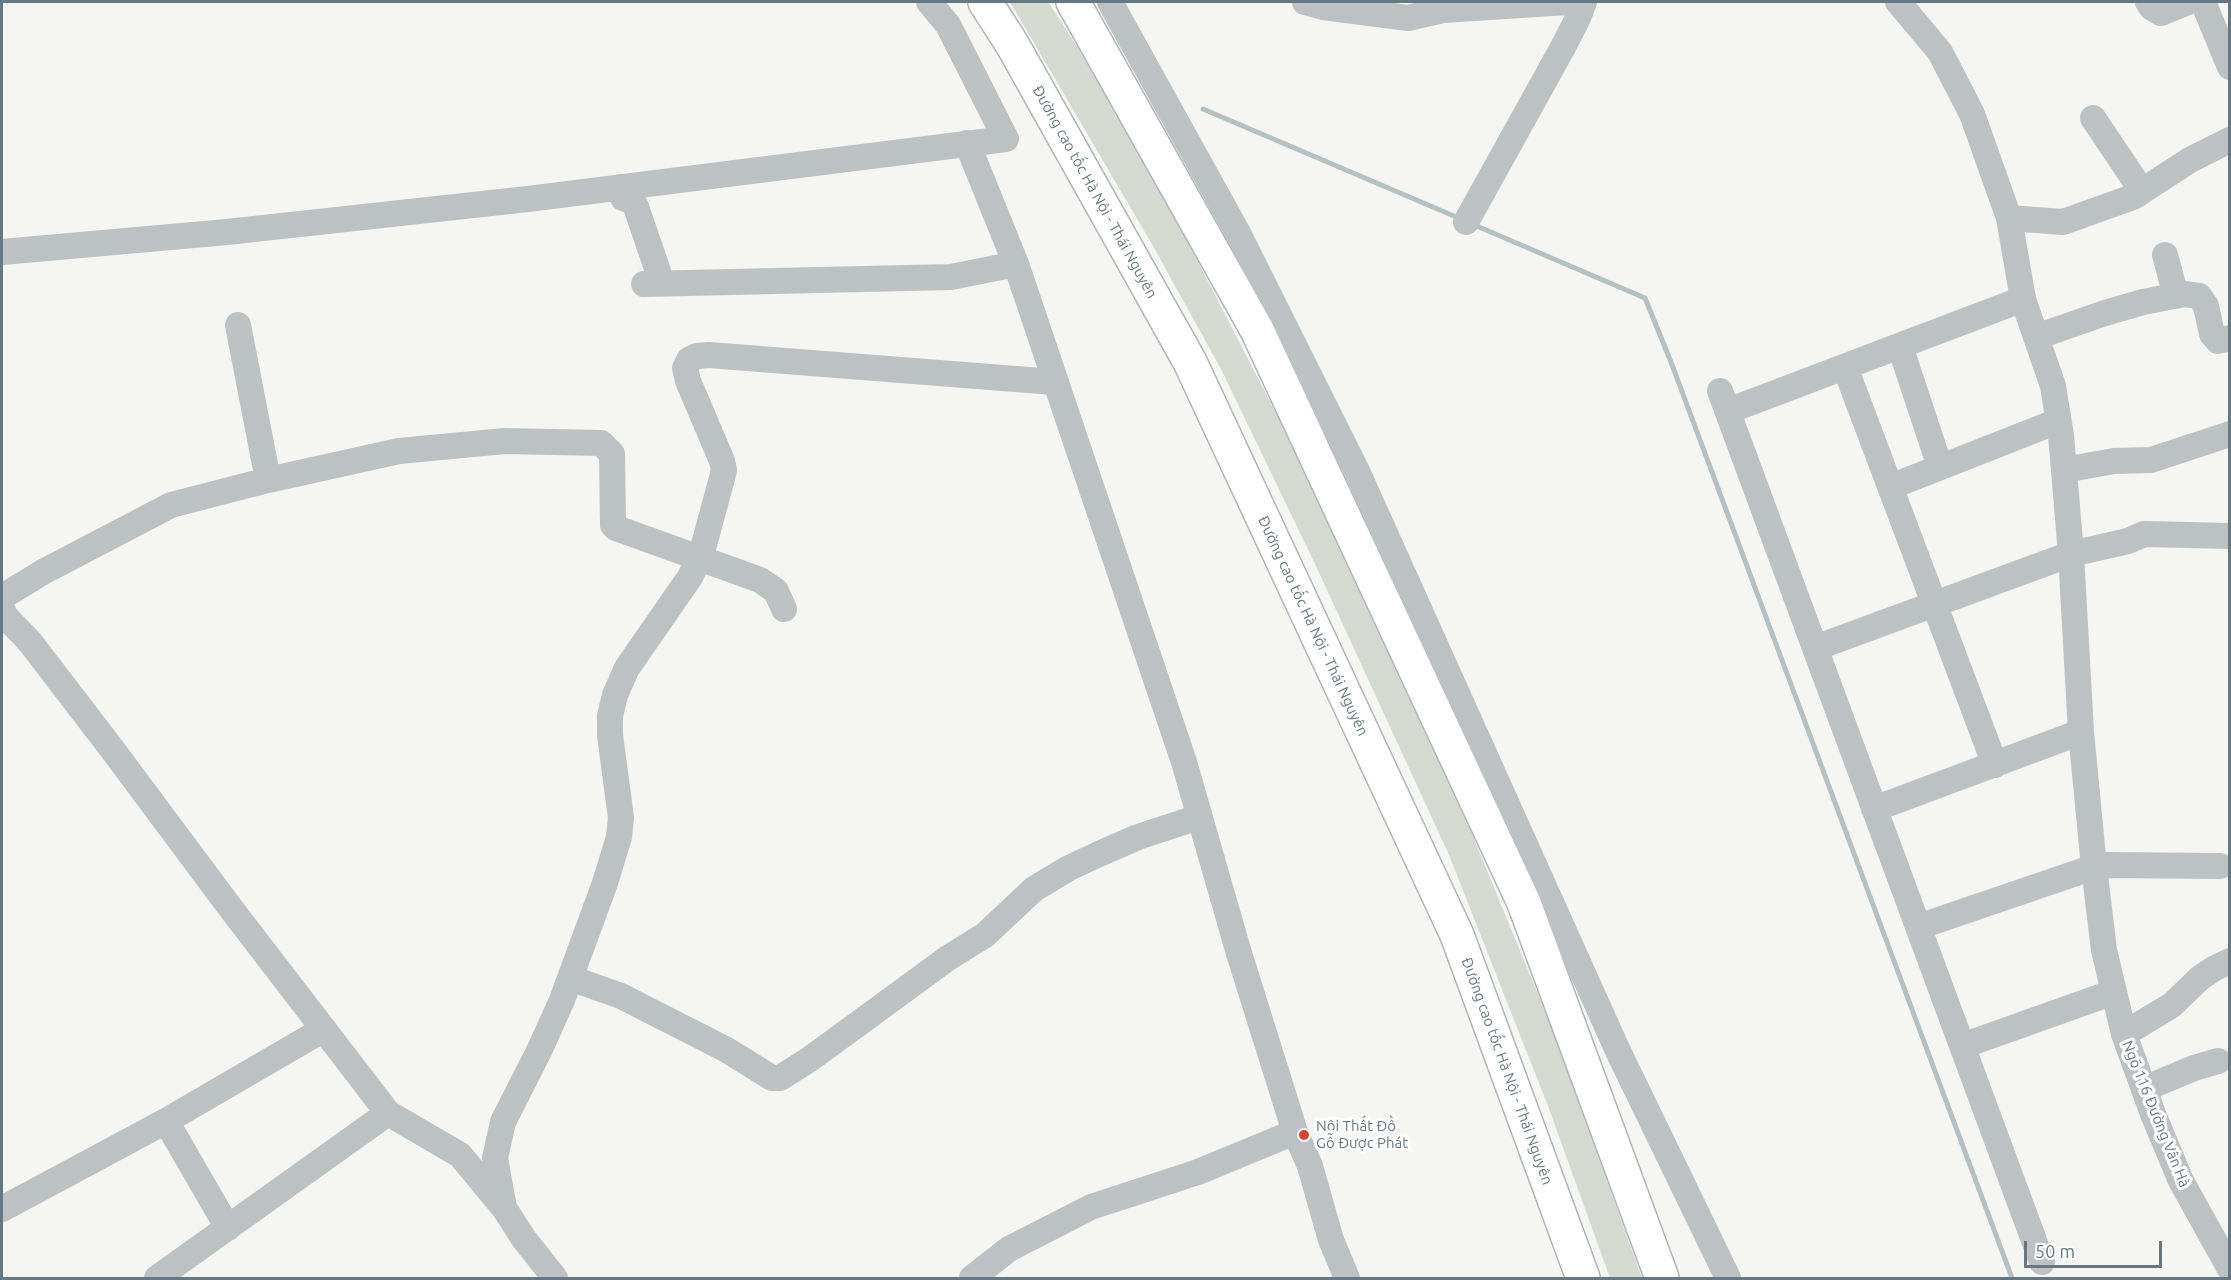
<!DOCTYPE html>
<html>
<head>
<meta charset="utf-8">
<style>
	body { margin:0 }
	#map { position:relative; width:2231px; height:1280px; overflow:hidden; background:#f5f5f2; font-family:Ubuntu,sans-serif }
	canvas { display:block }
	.frame { position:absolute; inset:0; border:3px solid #667881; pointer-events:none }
	.scale { position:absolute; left:2024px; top:1241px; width:138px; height:27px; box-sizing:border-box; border:3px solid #667881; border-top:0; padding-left:8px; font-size:18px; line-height:21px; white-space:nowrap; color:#667881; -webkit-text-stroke:4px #fff; paint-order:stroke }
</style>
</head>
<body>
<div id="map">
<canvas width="2231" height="1280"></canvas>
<div class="frame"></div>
<div class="scale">50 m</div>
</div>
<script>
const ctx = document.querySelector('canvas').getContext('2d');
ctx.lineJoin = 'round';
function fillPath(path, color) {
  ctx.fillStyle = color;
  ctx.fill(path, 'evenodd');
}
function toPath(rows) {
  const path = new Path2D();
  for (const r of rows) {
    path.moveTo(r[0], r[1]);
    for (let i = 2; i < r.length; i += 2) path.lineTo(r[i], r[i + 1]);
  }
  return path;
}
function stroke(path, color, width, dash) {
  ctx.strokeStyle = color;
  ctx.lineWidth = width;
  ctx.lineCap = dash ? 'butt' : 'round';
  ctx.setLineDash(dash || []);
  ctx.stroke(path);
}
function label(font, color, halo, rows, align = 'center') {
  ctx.font = font + ' Ubuntu,sans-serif';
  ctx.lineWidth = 6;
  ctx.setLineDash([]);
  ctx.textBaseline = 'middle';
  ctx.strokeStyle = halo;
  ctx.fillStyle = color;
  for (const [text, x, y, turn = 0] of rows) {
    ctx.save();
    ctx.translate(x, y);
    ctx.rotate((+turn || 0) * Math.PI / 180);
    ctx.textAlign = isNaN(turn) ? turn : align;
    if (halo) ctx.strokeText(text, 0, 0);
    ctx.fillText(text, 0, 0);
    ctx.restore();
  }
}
const green = toPath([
	[1010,2,1048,2,1080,51,1185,237,1340,537,1437,749,1551,1026,1642,1278,1610,1278,1548,1106,1449,855,1315,564,1221,369,1153,246]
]);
const stream = toPath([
	[1203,109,1461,219],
	[1472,224,1645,298,1671,362,2012,1278]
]);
const minor = toPath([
	[1110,2,1238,233,1357,471,1618,1051,1728,1278],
	[1305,2,1323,7,1408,18,1443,10,1568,2],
	[1898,2,1940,52,1972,114,2009,218,2023,299,2053,386,2061,435,2071,554,2081,732,2094,867,2104,950,2124,1034,2153,1114,2181,1181,2230,1269],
	[2148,2,2151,7,2161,13,2188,2],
	[2203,2,2230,67],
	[2093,118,2142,191],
	[967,143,1016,264,1184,762,1238,950,1295,1132,1310,1166,1331,1240,1347,1278],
	[620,187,623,198,633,202,636,207,662,283],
	[2009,218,2063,222,2133,197,2190,160,2230,140],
	[1466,222,1562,49,1578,18,1584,2],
	[2,252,227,232,528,199,1006,139,948,25,929,2],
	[2165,255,2176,296],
	[644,284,951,277,1016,264],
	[238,325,268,480],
	[2036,337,2105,313,2143,302,2184,294,2199,296,2206,306,2212,334,2218,341,2230,338],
	[1900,346,1940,467],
	[1845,367,1995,765],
	[1720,391,2042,1262],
	[1728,411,2023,299],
	[2064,470,2114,461,2151,460,2230,434],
	[1890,487,2058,421],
	[2,597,43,572,171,505,268,480,399,451,505,441,601,443,612,454,613,525,616,528,760,580,776,591,784,609],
	[2,609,5,616,30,642,112,749,229,906,388,1113,460,1155,504,1208,524,1239,555,1278],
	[1815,648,2071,554,2128,541,2144,534,2230,536],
	[1874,809,2081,732],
	[1918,927,2094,867,2106,865,2220,866],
	[570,978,621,996,727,1050,772,1078,780,1078,810,1059,948,958,985,935,1034,889,1069,868,1099,854,1138,837,1199,817],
	[2124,1034,2172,1005,2200,978,2215,968,2230,961],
	[1962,1046,2114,992],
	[2144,1089,2194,1068,2218,1061],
	[166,1121,228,1228],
	[504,1208,495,1158,503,1122,540,1049,562,1000,605,883,619,837,621,818,610,735,610,716,615,695,627,668,690,577,702,552,722,478,724,470,722,461,688,381,685,368,689,360,697,356,709,355,1054,382],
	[2,1209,166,1121,324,1029],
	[157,1278,388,1113],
	[972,1278,1009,1249,1091,1207,1198,1172,1295,1132]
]);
const highway = toPath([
	[985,2,1012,44,1190,362,1457,935,1583,1278],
	[1073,2,1257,330,1524,903,1662,1278]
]);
const markers = [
	[1304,1135,6,"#d7442f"]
];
const streetNames = [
	["Đường cao tốc Hà Nội - Thái Nguyên",1095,192,61],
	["Đường cao tốc Hà Nội - Thái Nguyên",1313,626,65],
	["Đường cao tốc Hà Nội - Thái Nguyên",1507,1071,70],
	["Ngõ 116 Đường Vân Hà",2156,1114,68]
];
const poiNames = [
	["Nội Thất Đồ",1316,1126],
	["Gỗ Được Phát",1316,1143]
];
fillPath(green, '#d5dad1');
stroke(stream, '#b4c1c4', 5);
stroke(highway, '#afb4b6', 36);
stroke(minor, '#bcc1c3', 26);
stroke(highway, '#fff', 33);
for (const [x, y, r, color] of markers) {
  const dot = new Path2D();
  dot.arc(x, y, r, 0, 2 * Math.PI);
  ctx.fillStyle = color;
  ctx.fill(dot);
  stroke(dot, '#fff', 2);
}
label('15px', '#667881', '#fff', streetNames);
label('15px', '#667881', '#fff', poiNames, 'left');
</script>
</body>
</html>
